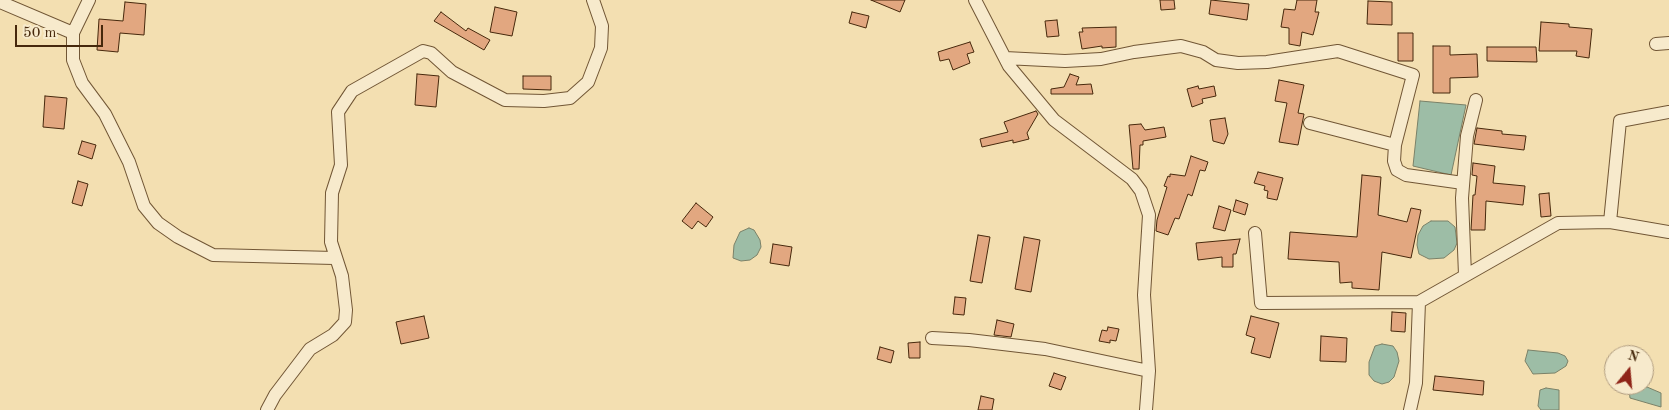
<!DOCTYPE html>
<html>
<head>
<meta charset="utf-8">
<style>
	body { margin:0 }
	#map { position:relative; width:1669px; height:410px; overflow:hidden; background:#f3dfb1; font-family:"Old Standard TT",serif }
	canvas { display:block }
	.north { position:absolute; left:1604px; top:345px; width:50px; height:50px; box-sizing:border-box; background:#f7eacc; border:1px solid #b09c7f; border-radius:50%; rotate:17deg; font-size:14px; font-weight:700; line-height:20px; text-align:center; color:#46280c }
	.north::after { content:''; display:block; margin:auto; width:18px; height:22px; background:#8f2418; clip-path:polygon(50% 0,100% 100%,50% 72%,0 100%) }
	.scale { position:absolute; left:15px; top:25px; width:88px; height:22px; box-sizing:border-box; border:2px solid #46280c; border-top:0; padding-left:6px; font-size:15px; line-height:18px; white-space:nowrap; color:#46280c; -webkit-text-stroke:4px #f7eacc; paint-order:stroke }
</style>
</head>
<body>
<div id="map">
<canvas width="1669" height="410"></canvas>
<div class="north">N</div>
<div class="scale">50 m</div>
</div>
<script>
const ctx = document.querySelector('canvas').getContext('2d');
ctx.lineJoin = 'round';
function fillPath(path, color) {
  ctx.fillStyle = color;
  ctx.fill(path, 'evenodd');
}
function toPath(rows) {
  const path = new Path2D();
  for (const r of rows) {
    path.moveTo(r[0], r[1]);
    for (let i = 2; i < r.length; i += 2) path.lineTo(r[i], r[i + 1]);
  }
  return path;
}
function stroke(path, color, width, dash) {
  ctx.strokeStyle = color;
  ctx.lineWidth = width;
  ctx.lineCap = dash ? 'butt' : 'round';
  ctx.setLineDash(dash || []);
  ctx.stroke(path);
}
const water = toPath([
	[1420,101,1466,105,1451,175,1413,166,1420,101],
	[1431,221,1448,221,1455,227,1457,243,1454,250,1444,258,1429,259,1419,254,1417,245,1418,235,1423,226,1431,221],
	[749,228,754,230,760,240,761,247,757,255,750,260,741,261,733,258,734,245,740,232,749,228],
	[1382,344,1393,346,1397,352,1399,361,1394,377,1389,382,1382,384,1374,381,1369,375,1369,362,1375,346,1382,344],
	[1528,350,1558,353,1565,356,1568,361,1566,366,1555,373,1533,374,1525,361,1528,350],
	[1634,385,1647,387,1661,393,1661,407,1630,398,1629,389,1634,385],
	[1546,388,1559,390,1559,410,1541,410,1538,406,1540,390,1546,388]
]);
const building = toPath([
	[871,0,905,0,900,12,871,0],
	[1160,0,1174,0,1175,9,1161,10,1160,0],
	[1211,0,1249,4,1247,20,1209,14,1211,0],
	[1297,0,1317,0,1315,12,1319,12,1313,35,1302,32,1300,46,1289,44,1289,28,1281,27,1284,9,1295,10,1297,0],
	[1368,1,1392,2,1392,25,1367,24,1368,1],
	[125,2,146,4,144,35,120,33,118,52,97,50,99,19,123,21,125,2],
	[495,7,517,12,512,36,490,32,495,7],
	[441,12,466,31,468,28,490,40,484,50,434,21,441,12],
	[852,12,869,16,866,28,849,23,852,12],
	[1057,20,1059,36,1047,37,1045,21,1057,20],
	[1541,22,1569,24,1569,27,1592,29,1589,58,1576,56,1577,51,1539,51,1541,22],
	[1116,27,1116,47,1102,48,1102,46,1082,49,1079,32,1083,32,1082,28,1116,27],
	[1398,33,1413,33,1413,61,1398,61,1398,33],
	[970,42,974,52,967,54,970,63,953,70,949,59,940,61,938,52,970,42],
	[1433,46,1450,46,1450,55,1477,54,1478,77,1450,78,1450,93,1433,93,1433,46],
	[1487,47,1536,47,1537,62,1487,61,1487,47],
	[417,74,439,76,436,107,415,105,417,74],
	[1070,74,1079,77,1076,85,1091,84,1093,94,1051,94,1051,89,1064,87,1070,74],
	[523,76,551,76,551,90,523,89,523,76],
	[1279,80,1304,85,1298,113,1304,114,1298,145,1279,142,1287,103,1275,101,1279,80],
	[1198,86,1199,89,1214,86,1216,96,1202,99,1203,103,1192,107,1187,89,1198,86],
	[45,96,67,98,64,129,43,127,45,96],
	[1036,111,1038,114,1027,133,1029,139,1013,143,1013,140,982,147,980,139,1008,132,1004,122,1036,111],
	[1225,118,1228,134,1224,144,1213,141,1210,120,1225,118],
	[1141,124,1145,130,1164,127,1166,137,1143,141,1143,145,1140,145,1139,169,1133,169,1129,125,1141,124],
	[1477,128,1502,131,1502,134,1526,136,1524,150,1474,144,1477,128],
	[82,141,96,145,92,159,78,154,82,141],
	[1191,156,1208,162,1205,171,1200,170,1192,196,1188,194,1179,219,1175,218,1168,235,1156,231,1157,220,1167,187,1164,186,1168,176,1170,177,1170,174,1185,176,1191,156],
	[1473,163,1495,166,1493,183,1525,186,1523,205,1486,201,1485,230,1471,230,1473,195,1475,195,1477,176,1472,175,1473,163],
	[1258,172,1283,178,1277,200,1267,198,1268,191,1264,190,1265,186,1254,183,1258,172],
	[1362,175,1381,177,1378,215,1407,222,1411,208,1421,210,1411,258,1382,252,1379,290,1352,288,1352,282,1340,283,1339,262,1288,259,1290,232,1357,237,1362,175],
	[78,181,88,184,82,206,72,203,78,181],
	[1549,193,1551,216,1541,217,1539,194,1549,193],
	[1236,200,1248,204,1245,215,1233,211,1236,200],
	[696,203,713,217,706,227,698,221,692,229,682,221,696,203],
	[1219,206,1231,210,1225,231,1213,228,1219,206],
	[978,235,990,237,982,283,970,281,978,235],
	[1024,237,1040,240,1031,292,1015,289,1024,237],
	[1240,239,1236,254,1233,254,1233,267,1222,267,1222,257,1198,260,1196,243,1240,239],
	[773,244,792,247,789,266,770,263,773,244],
	[955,297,966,298,964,315,953,314,955,297],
	[1392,312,1406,313,1405,332,1391,331,1392,312],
	[424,316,429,338,401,344,396,322,424,316],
	[1251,316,1279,323,1270,358,1251,353,1255,338,1246,335,1251,316],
	[997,320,1014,324,1011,337,994,335,997,320],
	[1108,327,1119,329,1116,341,1110,340,1110,343,1099,341,1102,330,1107,331,1108,327],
	[1321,336,1347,338,1346,362,1320,361,1321,336],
	[920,342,920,358,909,358,908,343,920,342],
	[880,347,894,351,891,363,877,359,880,347],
	[1054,373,1066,377,1061,390,1049,386,1054,373],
	[1435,376,1484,381,1483,395,1433,390,1435,376],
	[981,396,994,399,992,410,978,410,981,396]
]);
const minor = toPath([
	[975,0,1009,66,1054,120,1132,179,1141,191,1149,215,1144,295,1149,371,1146,410],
	[0,2,73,33,73,60,82,83,105,114,129,162,144,206,158,223,178,237,213,255,334,258],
	[73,33,89,0],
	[1656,44,1669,43],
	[1005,58,1065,61,1101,59,1134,52,1181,46,1203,52,1216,60,1238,63,1267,62,1338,51,1413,75,1395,145,1394,161,1397,170,1406,175,1463,183],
	[1310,123,1395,145],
	[1610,222,1620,121,1669,112],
	[1255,233,1261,303,1419,302],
	[1465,275,1462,198,1467,136,1476,100],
	[932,338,969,340,1045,349,1149,371],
	[267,410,275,395,310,349,333,335,345,322,346,310,342,276,331,242,332,193,341,165,338,112,352,91,423,51,431,53,452,72,505,100,544,101,570,98,588,82,601,48,602,26,593,0],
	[1410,410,1416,383,1419,302,1558,223,1610,222,1669,232]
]);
fillPath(water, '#9dbda6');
stroke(water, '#7a8168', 1);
fillPath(building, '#e2a780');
stroke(building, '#46280c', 1);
stroke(minor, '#715635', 14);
stroke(minor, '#f7eacc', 12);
</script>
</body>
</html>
